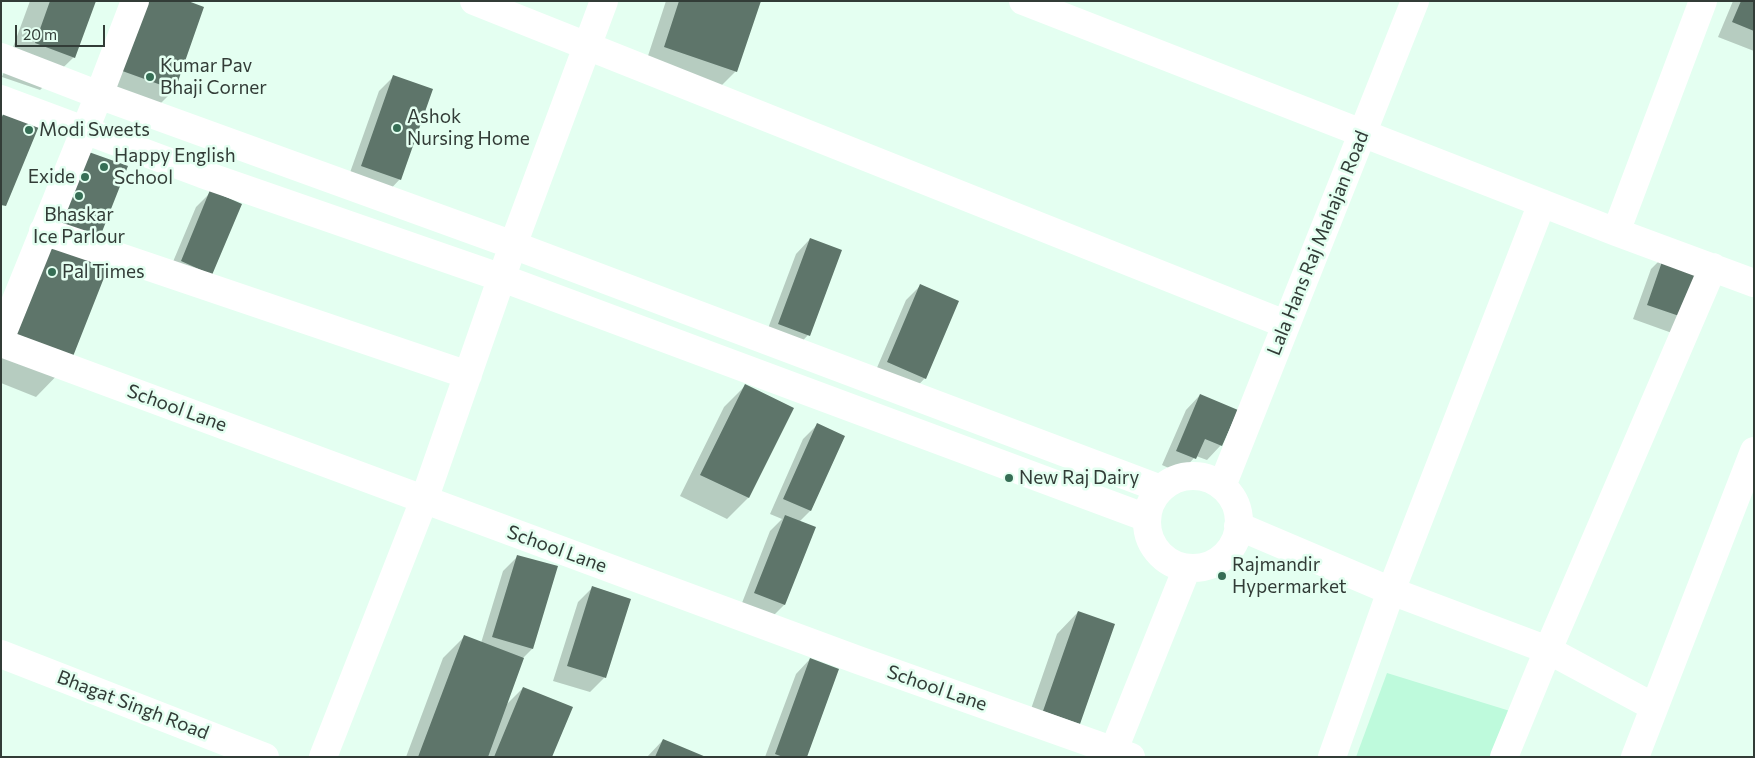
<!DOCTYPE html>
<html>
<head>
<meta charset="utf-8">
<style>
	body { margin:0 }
	#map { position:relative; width:1755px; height:758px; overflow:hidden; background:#e4fff1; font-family:Commissioner,sans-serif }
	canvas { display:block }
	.frame { position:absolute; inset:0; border:2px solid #323c37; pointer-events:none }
	.scale { position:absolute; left:15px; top:25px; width:90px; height:22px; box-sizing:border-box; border:2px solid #323c37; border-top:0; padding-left:6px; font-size:15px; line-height:18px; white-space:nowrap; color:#323c37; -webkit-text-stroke:4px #e4fff1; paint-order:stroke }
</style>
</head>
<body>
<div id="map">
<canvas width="1755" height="758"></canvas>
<div class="frame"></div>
<div class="scale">20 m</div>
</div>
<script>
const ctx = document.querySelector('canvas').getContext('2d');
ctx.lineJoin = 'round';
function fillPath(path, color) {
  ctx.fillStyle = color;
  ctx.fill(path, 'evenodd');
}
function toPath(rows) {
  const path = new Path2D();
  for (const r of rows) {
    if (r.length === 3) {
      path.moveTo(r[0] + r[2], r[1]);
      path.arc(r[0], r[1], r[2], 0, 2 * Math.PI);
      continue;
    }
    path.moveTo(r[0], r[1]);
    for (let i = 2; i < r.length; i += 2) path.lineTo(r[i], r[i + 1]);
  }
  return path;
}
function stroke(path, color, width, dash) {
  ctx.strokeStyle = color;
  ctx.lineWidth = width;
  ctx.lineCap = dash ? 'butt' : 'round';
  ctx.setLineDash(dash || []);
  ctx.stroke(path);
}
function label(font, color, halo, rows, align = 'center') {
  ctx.font = font + ' Commissioner,sans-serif';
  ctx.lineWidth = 5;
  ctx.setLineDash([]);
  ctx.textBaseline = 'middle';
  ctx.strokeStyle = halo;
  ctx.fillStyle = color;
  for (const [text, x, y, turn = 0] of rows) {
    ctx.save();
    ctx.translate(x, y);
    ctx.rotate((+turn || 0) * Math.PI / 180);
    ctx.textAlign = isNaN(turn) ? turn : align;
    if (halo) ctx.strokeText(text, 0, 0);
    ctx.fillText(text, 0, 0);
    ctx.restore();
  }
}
const green = toPath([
	[1387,673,1523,715,1506,757,1356,757]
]);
const shadow = toPath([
	[30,1,94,1,74,57,40,90,2,77],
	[666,1,759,1,736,71,715,92,644,68],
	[1733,1,1754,1,1754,51,1718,37],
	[202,8,174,90,153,111,94,89],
	[393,77,400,179,386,194,347,181,379,91],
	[211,192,211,274,167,276,196,207],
	[810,239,808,335,794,350,764,339,796,254],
	[94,246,69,363,36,397,1,383,1,323],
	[1666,254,1687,318,1672,333,1633,319,1651,269],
	[920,286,925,378,911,393,873,377,906,300],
	[745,386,748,498,727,519,680,496,724,407],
	[1200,395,1221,445,1207,460,1196,456,1180,473,1162,465,1186,410],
	[817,425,810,511,799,522,814,528,784,605,770,619,740,608,770,531,782,519,770,514,803,439],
	[518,556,532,649,522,659,505,706,523,688,551,757,406,757,443,658,464,637,481,643,503,571],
	[592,588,630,600,604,678,590,692,553,681,578,602],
	[1078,612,1079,723,1058,744,1023,732,1057,634],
	[810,659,806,757,765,757,796,674],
	[663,740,703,757,647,757]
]);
const building = toPath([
	[50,1,96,1,75,58,35,43],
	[138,1,188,1,204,7,175,90,114,68],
	[679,1,761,1,737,72,664,47],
	[1741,1,1754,1,1754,31,1732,22],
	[393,75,433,89,401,180,361,166],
	[4,112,39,126,6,206,1,205,1,119],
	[86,151,128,166,96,247,56,232],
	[210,190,242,204,212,275,181,261],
	[810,238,842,250,810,336,778,324],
	[54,239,111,260,70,364,13,341],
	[1665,253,1706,267,1688,319,1647,305],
	[920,284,959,301,926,379,887,362],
	[745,384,794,408,749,498,700,475],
	[1200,394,1238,410,1222,446,1205,439,1196,459,1176,451],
	[817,423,845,436,811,511,783,499],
	[785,515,816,527,785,605,754,593],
	[517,555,558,566,533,649,492,637],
	[592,586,631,599,606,678,567,666],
	[1078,611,1115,624,1080,724,1043,711],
	[464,635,524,658,488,757,418,757],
	[810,658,839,669,807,757,783,757,775,754],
	[523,687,573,707,552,757,494,757],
	[663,739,706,757,655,757]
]);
const minor = toPath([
	[474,1,1285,324],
	[1023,1,1616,232,1754,283],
	[1,57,99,95,513,245,1161,489],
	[1,99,202,174,502,278,1147,518],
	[43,231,468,375],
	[1616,232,1703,1],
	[1,337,99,95,135,1],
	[1,343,858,660,1131,757],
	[1193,522,46],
	[1222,486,1415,1],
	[1238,526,1391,591,1548,650,1654,707],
	[1,654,265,757],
	[323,757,424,500,513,245,604,1],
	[1111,757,1187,568],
	[1332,757,1391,591,1542,203],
	[1504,757,1548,650,1713,267],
	[1635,757,1754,451]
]);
const markers = [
	[150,77,5,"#366e55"],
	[397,128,5,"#366e55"],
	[29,130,5,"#366e55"],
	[104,167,5,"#366e55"],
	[85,177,5,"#366e55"],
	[79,196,5,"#366e55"],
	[52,272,5,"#366e55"],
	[1009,478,5,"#366e55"],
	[1222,576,5,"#366e55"]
];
const poiNames = [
	["Kumar Pav",160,66],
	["Bhaji Corner",160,88],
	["Ashok",407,117],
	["Nursing Home",407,139],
	["Modi Sweets",39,130],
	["Happy English",114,156],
	["School",114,178],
	["Exide",75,177,"right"],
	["Bhaskar",79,215,"center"],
	["Ice Parlour",79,237,"center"],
	["Pal Times",62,272],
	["New Raj Dairy",1019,478],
	["Rajmandir",1232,565],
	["Hypermarket",1232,587]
];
const streetNames = [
	["Lala Hans Raj Mahajan Road",1318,243,-68],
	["School Lane",177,408,20],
	["School Lane",557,549,20],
	["School Lane",937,688,19],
	["Bhagat Singh Road",133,705,21]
];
fillPath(green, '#befadc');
fillPath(shadow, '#0003');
fillPath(building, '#5e756a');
stroke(minor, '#fff', 28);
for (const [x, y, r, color] of markers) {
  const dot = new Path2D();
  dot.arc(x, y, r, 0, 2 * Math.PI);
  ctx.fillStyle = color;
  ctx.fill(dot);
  stroke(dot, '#e4fff1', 2);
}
label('19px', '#323c37', '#e4fff1', poiNames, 'left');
label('19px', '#323c37', '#e4fff1', streetNames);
</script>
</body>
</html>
